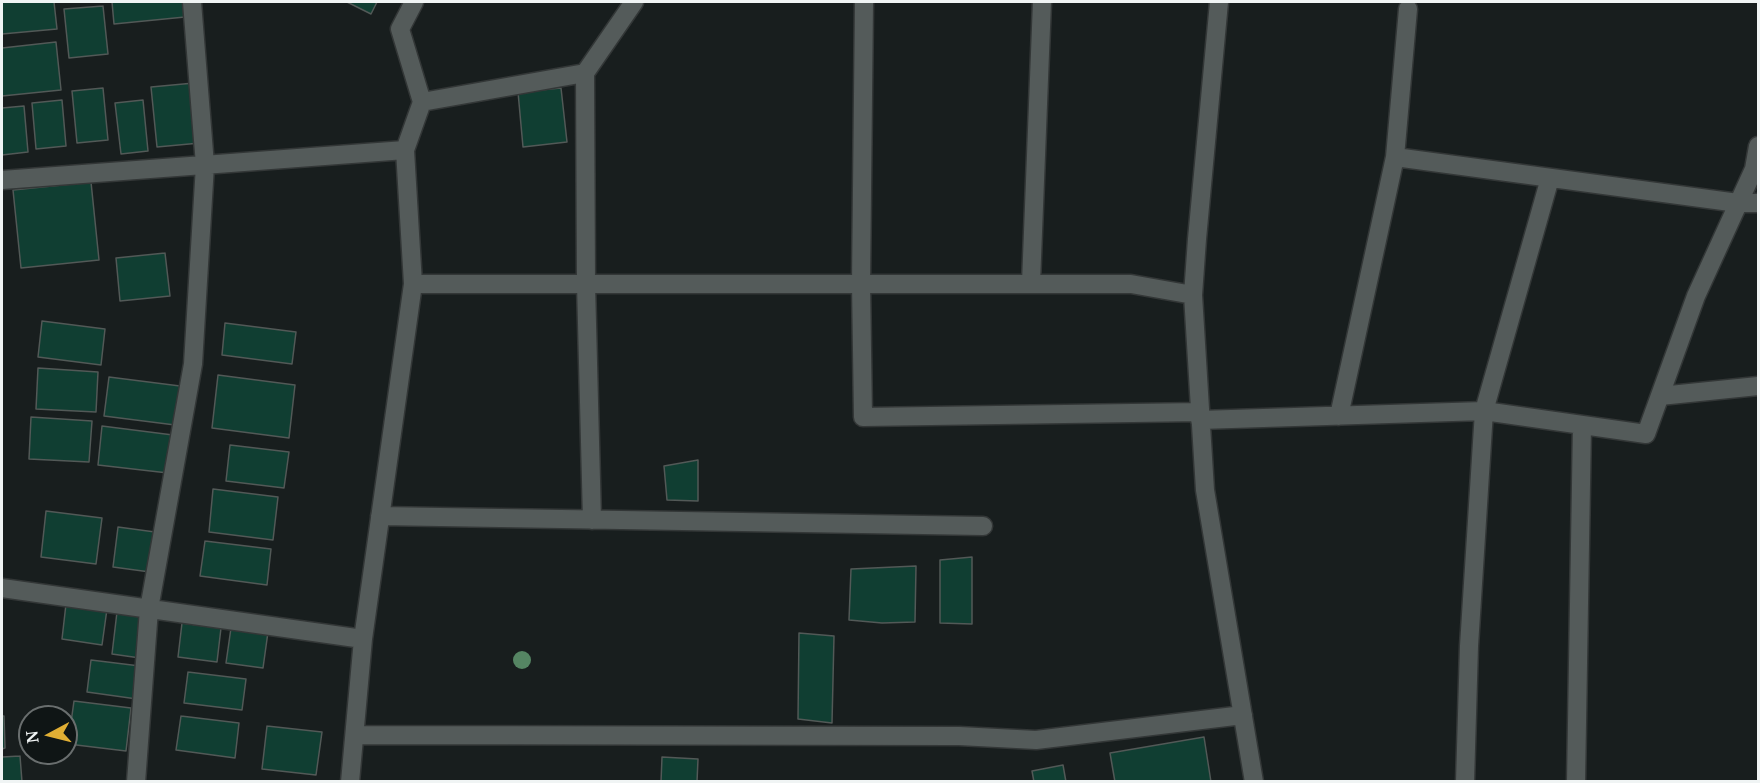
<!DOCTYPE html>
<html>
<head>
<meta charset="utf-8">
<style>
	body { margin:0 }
	#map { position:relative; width:1760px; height:783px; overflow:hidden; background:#181e1e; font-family:"Noto Serif",serif }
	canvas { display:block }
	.frame { position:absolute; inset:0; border:3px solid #f0f4f4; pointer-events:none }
	.north { position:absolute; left:18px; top:705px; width:60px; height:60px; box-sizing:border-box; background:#0f1515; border:2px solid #696e6e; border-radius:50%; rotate:263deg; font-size:16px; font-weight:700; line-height:24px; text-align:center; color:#f0f4f4 }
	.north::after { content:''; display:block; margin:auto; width:21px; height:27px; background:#e1af34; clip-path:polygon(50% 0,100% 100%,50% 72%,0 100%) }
</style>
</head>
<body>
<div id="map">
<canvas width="1760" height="783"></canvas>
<div class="frame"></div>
<div class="north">N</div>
</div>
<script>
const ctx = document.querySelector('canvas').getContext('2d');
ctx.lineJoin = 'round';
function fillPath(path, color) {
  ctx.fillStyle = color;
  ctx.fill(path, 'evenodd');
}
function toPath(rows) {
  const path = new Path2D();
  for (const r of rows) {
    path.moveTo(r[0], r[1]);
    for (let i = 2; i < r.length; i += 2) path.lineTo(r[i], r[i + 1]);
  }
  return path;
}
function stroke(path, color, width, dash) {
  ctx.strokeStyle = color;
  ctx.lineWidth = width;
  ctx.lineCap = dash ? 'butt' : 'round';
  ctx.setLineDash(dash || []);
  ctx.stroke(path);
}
const building = toPath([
	[2,2,54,2,57,29,2,34,2,2],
	[112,2,183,2,185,17,114,24,112,2],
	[347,2,377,2,371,14,347,2],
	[103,6,108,54,69,58,64,9,103,6],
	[56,42,61,90,2,96,2,48,56,42],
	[194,83,200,143,157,147,151,87,194,83],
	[103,88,108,140,77,143,72,91,103,88],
	[561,88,567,142,523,147,518,92,561,88],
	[62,100,66,146,36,149,32,103,62,100],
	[143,100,148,151,121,154,115,103,143,100],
	[24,106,28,152,2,155,2,108,24,106],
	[91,182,99,260,21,268,13,190,91,182],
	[165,253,170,296,120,301,116,258,165,253],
	[42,321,105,329,101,365,38,357,42,321],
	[225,323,296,332,292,364,222,355,225,323],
	[38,368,98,372,96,412,36,409,38,368],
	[218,375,295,385,289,438,212,428,218,375],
	[109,377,180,386,175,425,104,416,109,377],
	[31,417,92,421,89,462,29,459,31,417],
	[102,426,173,435,168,473,98,465,102,426],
	[230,445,289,452,284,488,226,481,230,445],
	[698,460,698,501,667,500,664,466,698,460],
	[213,489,278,497,273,540,209,532,213,489],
	[46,511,102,518,96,564,41,557,46,511],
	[118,527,155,532,150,572,113,567,118,527],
	[205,541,271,549,267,585,200,576,205,541],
	[972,557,972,624,940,623,940,560,972,557],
	[916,566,915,622,882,623,849,620,851,569,916,566],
	[66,604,107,609,102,645,62,639,66,604],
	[117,612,145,615,140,658,112,654,117,612],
	[182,623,221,628,217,662,178,657,182,623],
	[231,628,268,632,263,668,226,663,231,628],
	[799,633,834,636,832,723,798,719,799,633],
	[91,660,140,666,137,699,87,692,91,660],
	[188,672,246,679,242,710,184,703,188,672],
	[74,701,131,708,126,751,68,744,74,701],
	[2,716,4,716,5,748,2,749,2,716],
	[181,716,239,723,235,758,176,750,181,716],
	[267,726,322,732,316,775,262,769,267,726],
	[1204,737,1211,782,1115,782,1110,753,1204,737],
	[20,756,22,782,2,782,2,757,20,756],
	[662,757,698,759,697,782,661,782,662,757],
	[1063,765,1066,782,1034,782,1032,771,1063,765]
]);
const street = toPath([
	[414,2,400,29,422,102],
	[864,2,861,283,863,417,1200,412],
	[1219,2,1197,239,1193,295,1205,490,1254,782],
	[1408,9,1395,157,1738,203,1758,203],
	[585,73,586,284,592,520],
	[405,150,413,284],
	[2,180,405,150,422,102,585,73,634,2],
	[1031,283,1042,2],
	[1660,396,1758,386],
	[1339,416,1395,157],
	[1200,420,1484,411,1646,434,1696,296,1754,169,1758,146],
	[380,516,983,526],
	[2,588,363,639],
	[355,735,959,736,1036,740,1243,715],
	[136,782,149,609,193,364,205,165,192,2],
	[350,782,363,639,413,284,1131,284,1193,295],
	[1465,782,1469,646,1484,411,1550,178],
	[1576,782,1582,425]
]);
const trees = [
	[522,660]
];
fillPath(building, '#103e32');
stroke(building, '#525957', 1.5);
stroke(street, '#333737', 21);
stroke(street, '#545b5a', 18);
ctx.fillStyle = '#558563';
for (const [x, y] of trees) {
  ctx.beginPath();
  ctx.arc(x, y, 9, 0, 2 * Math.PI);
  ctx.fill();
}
</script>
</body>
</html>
